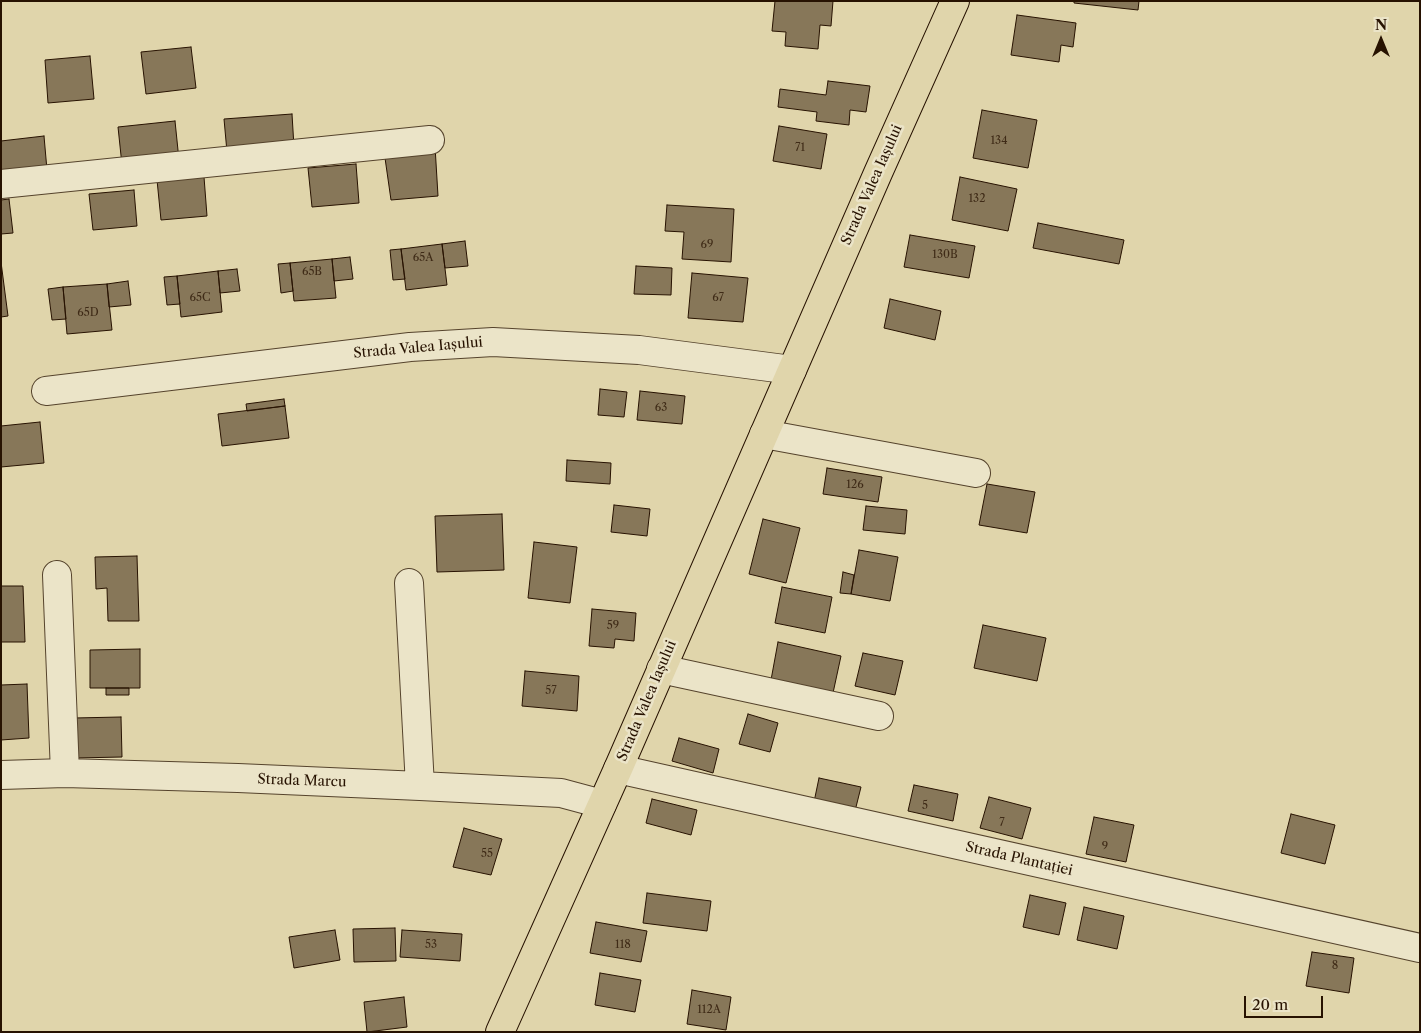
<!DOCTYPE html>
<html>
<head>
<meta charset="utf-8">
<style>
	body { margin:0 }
	#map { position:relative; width:1421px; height:1033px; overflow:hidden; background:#e0d5ab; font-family:"Libre Caslon Text",serif }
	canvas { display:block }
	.frame { position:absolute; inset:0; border:2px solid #271201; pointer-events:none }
	.north { position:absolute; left:1356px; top:15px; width:50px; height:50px; -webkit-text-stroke:4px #ebe4c8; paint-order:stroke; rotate:0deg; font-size:14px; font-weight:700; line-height:20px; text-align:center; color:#271201 }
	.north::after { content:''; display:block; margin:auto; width:18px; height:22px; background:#271201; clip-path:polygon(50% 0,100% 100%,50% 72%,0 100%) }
	.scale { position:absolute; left:1244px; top:996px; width:79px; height:22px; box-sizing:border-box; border:2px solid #271201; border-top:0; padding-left:6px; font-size:15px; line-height:18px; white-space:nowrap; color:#271201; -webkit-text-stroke:4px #ebe4c8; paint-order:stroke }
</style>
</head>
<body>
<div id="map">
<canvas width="1421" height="1033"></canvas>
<div class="frame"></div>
<div class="north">N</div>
<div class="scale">20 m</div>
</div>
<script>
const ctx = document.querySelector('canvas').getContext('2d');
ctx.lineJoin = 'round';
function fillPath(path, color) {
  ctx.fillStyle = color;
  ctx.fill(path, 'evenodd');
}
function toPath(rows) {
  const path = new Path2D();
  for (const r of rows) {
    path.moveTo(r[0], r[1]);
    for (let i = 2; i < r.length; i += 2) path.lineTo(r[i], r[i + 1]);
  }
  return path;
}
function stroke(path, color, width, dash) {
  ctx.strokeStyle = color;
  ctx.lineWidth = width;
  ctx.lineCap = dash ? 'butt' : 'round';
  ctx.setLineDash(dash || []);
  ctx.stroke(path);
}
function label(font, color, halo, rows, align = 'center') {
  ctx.font = font + ' "Libre Caslon Text",serif';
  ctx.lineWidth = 5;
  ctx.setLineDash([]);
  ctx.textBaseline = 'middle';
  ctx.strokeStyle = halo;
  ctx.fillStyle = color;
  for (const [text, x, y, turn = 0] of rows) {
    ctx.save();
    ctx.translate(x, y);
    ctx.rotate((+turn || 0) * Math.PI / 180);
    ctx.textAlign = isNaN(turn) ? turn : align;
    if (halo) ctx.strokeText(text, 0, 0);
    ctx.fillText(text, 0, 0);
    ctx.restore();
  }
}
const building = toPath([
	[775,1,833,1,831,26,820,25,818,49,785,46,786,32,772,31,775,1],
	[1074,1,1139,1,1138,10,1074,3,1074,1],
	[1017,15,1076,23,1073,47,1061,45,1059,62,1011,55,1017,15],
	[191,47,196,88,146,94,141,52,191,47],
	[90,56,94,99,48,103,45,60,90,56],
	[828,81,870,86,866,112,850,110,849,125,816,121,817,112,778,107,780,89,826,95,828,81],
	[982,110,1037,120,1028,168,973,158,982,110],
	[292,114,294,147,227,152,224,119,292,114],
	[175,121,179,160,122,165,118,127,175,121],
	[779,126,827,134,821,169,773,161,779,126],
	[44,136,47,170,1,174,1,141,44,136],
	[435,146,438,196,391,200,384,151,435,146],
	[356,164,359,203,312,207,308,168,356,164],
	[204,177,207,216,161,220,157,180,204,177],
	[960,177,1017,189,1008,231,952,220,960,177],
	[134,190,137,226,93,230,89,194,134,190],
	[9,199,13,233,1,234,1,200,9,199],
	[667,205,734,209,731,262,682,259,684,232,665,231,667,205],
	[1038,223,1124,240,1119,264,1033,248,1038,223],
	[910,235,975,246,969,278,904,267,910,235],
	[465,241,468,266,445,268,442,244,465,241],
	[442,244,447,285,406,290,401,249,442,244],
	[401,249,405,279,393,280,390,250,401,249],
	[350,257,353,279,334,281,332,259,350,257],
	[332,259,336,298,294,301,290,263,332,259],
	[1,262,8,316,1,317,1,262],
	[290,263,293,291,281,293,278,264,290,263],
	[636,266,672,268,671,295,634,294,636,266],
	[237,269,240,291,220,293,218,271,237,269],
	[218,271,222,312,181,317,177,276,218,271],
	[692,273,748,278,743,322,688,318,692,273],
	[177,276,180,304,167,305,164,277,177,276],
	[128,281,131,305,109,307,107,284,128,281],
	[107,284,112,330,67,334,63,287,107,284],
	[63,287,66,319,52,320,48,289,63,287],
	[890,299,941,311,935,340,884,328,890,299],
	[600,389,627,392,624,417,598,415,600,389],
	[640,391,685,396,682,424,637,420,640,391],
	[284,399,285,406,247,411,246,404,284,399],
	[285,406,289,438,222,446,218,414,285,406],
	[40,422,44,463,1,467,1,426,40,422],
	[567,460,611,463,610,484,566,481,567,460],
	[827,468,882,477,878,502,823,494,827,468],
	[987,484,1035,492,1027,533,979,525,987,484],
	[614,505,650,509,647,536,611,532,614,505],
	[866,506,907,510,905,534,863,530,866,506],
	[502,514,504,570,437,572,435,516,502,514],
	[763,519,800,528,786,583,749,574,763,519],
	[534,542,577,547,570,603,528,598,534,542],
	[859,550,898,557,890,601,851,594,859,550],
	[137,556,139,621,108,621,107,588,96,589,95,557,137,556],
	[843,572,854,575,851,594,840,593,843,572],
	[1,586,23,586,25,642,1,642,1,586],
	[782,587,832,597,825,633,775,623,782,587],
	[592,609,636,613,634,641,615,639,614,648,589,646,592,609],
	[983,625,1046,638,1037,681,974,668,983,625],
	[778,642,841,656,833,693,771,680,778,642],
	[140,649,140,688,90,688,90,650,140,649],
	[863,653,903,661,895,695,855,686,863,653],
	[525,671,579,676,577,711,522,706,525,671],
	[27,684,29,738,1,740,1,685,27,684],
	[106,688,129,688,129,695,106,695,106,688],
	[748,714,778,723,770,752,739,744,748,714],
	[121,717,122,757,75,758,74,718,121,717],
	[679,738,719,749,713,773,672,761,679,738],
	[819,778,861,787,855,811,814,802,819,778],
	[914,785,958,794,953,821,908,811,914,785],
	[989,797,1031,808,1022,839,980,828,989,797],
	[652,799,697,810,691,835,646,823,652,799],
	[1291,814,1335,825,1325,864,1281,853,1291,814],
	[1094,817,1134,825,1126,862,1086,854,1094,817],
	[464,828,502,839,491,875,453,867,464,828],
	[647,893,711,901,707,931,643,923,647,893],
	[1030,895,1066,903,1059,935,1023,927,1030,895],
	[1084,907,1124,916,1117,949,1077,940,1084,907],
	[596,922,647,931,641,962,590,953,596,922],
	[395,928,396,961,354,962,353,929,395,928],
	[335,930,340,960,294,968,289,937,335,930],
	[402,930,462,934,460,961,400,957,402,930],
	[1312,952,1354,958,1349,993,1306,986,1312,952],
	[600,973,641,980,635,1012,595,1005,600,973],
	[692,990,731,997,726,1030,687,1024,692,990],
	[404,997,407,1027,367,1032,364,1002,404,997]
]);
const minor = toPath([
	[1,184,430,140],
	[46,391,410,347,493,342,639,350,792,370],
	[764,434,976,473],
	[57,575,65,773],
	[409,583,420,786],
	[661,669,879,716],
	[618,769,1420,948],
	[1,775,65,773,238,778,420,786,561,793,602,804]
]);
const major = toPath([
	[500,1032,618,769,878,173,955,1]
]);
const numberNames = [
	["134",999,141],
	["71",800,148],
	["132",977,199],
	["69",707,245],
	["130B",945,255],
	["65A",423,258],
	["65B",312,272],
	["65C",200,298],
	["67",718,298],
	["65D",88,313],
	["63",661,408],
	["126",855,485],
	["59",613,626],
	["57",551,691],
	["5",925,806],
	["7",1002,823],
	["9",1105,847],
	["55",487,854],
	["53",431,945],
	["118",623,945],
	["8",1335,966],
	["112A",709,1010]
];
const streetNames = [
	["Strada Valea Iașului",872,185,-66],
	["Strada Valea Iașului",418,348,-5],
	["Strada Valea Iașului",647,701,-67],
	["Strada Marcu",302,781,2],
	["Strada Plantației",1019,859,13]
];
fillPath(building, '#877759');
stroke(building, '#271201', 1);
stroke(minor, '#55432c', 30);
stroke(major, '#271201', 30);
stroke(minor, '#ebe4c8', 28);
stroke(major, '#e0d5ab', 28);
label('11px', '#3f2b17', null, numberNames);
label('14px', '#271201', '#ebe4c8', streetNames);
</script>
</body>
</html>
